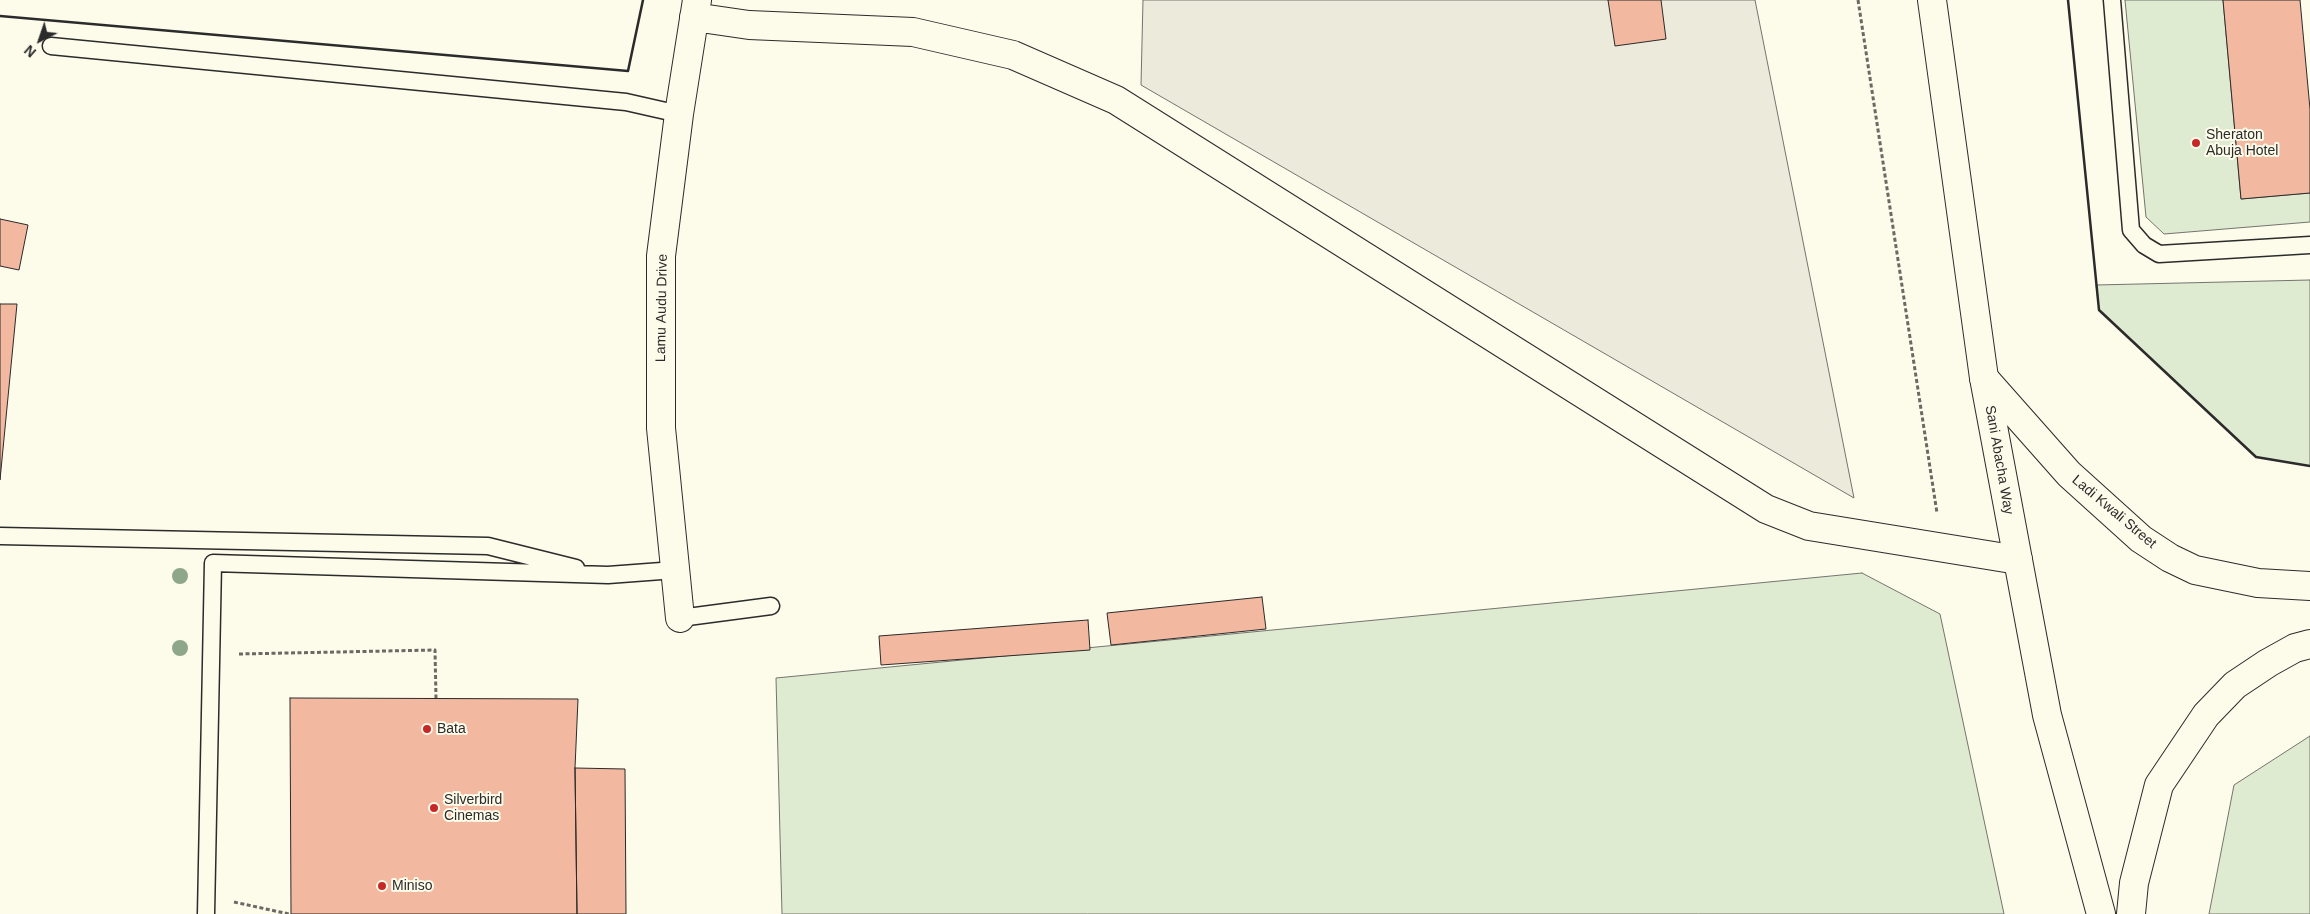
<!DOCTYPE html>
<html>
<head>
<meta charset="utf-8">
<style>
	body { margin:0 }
	#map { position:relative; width:2310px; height:914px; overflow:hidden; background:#fdfbea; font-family:Helvetica,sans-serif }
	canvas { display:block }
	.north { position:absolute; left:15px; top:15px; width:50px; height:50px; -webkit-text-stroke:4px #fdfbea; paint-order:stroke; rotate:221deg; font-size:14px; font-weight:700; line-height:20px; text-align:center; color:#2b2b2b }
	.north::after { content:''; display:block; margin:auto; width:18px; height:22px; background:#2b2b2b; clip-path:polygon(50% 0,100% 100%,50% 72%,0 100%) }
</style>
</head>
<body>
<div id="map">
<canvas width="2310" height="914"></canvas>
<div class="north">N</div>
</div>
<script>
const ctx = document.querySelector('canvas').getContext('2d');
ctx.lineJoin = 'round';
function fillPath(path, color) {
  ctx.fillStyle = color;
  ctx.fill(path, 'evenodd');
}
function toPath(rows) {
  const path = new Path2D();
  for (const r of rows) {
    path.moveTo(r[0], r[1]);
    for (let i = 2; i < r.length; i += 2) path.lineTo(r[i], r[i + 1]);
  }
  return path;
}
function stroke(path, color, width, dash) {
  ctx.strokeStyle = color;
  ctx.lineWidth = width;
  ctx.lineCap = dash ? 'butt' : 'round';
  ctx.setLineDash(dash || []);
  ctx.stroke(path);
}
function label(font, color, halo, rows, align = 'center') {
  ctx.font = font + ' Helvetica,sans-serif';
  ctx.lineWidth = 4;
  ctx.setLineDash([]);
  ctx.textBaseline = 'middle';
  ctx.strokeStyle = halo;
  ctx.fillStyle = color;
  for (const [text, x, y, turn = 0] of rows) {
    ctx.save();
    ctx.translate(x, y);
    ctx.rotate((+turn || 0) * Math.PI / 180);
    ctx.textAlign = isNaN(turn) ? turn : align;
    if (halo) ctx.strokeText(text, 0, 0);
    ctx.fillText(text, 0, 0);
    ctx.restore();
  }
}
const green = toPath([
	[2125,0,2223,0,2241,199,2310,193,2310,222,2164,234,2146,217,2125,0],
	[2310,280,2310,466,2256,457,2099,310,2096,285,2310,280],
	[1862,573,1940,614,2004,914,782,914,776,678,1862,573],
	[2310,736,2310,914,2209,914,2234,785,2310,736]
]);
const parking = toPath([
	[1143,0,1755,0,1854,498,1141,85,1143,0]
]);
const building = toPath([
	[1608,0,1661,0,1666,39,1615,46,1608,0],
	[2223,0,2300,0,2310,109,2310,193,2241,199,2223,0],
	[0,219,28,225,19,270,0,266,0,219],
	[0,304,17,304,0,480,0,304],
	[1262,597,1266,629,1111,645,1107,613,1262,597],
	[1088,620,1090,650,881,665,879,636,1088,620],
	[290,698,578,699,575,768,577,914,291,914,290,698],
	[575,768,625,769,626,914,577,914,575,768]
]);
const path = toPath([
	[1858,0,1937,513],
	[239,654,435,650,436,698],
	[234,902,289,914]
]);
const lane = toPath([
	[2112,0,2131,230,2144,245,2159,254,2310,245],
	[51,46,626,102,679,114],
	[0,536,488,546,576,568],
	[680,618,771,606],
	[206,914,213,563,608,575,675,570]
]);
const street = toPath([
	[694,17,749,25,913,32,1013,55,1116,100,1766,509,1809,526,2018,560],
	[1984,378,2069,474,2141,539,2170,558,2195,570,2258,583,2310,586],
	[680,618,661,428,661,256,679,114,697,0],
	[2131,914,2134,883,2159,785,2206,715,2235,685,2268,663,2295,648,2310,644]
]);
const highway = toPath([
	[1932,0,1984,378,2018,560,2047,715,2101,914]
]);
const wall = toPath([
	[2068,0,2099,310,2256,457,2310,466],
	[0,16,628,71,643,0]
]);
const trees = [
	[180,576],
	[180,648]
];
const markers = [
	[2196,143,5,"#c62828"],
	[427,729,5,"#c62828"],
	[434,808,5,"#c62828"],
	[382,886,5,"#c62828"]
];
const poiNames = [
	["Sheraton",2206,135],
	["Abuja Hotel",2206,151],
	["Bata",437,729],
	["Silverbird",444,800],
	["Cinemas",444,816],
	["Miniso",392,886]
];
const streetNames = [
	["Lamu Audu Drive",662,308,-89],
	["Sani Abacha Way",1999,460,80],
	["Ladi Kwali Street",2114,512,40]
];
fillPath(green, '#deebd1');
stroke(green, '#74746e', 1);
fillPath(parking, '#eceadb');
stroke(parking, '#74746e', 1);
fillPath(building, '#f2b8a0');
stroke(building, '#2b2b2b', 1);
stroke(lane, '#2b2b2b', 19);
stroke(street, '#2b2b2b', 30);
stroke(highway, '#2b2b2b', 30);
stroke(path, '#6a6964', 3, [4, 2.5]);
stroke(lane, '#fdfbea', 16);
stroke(street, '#fdfbea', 28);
stroke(highway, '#fdfbea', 28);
stroke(wall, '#2b2b2b', 2.5);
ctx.fillStyle = '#8ea78a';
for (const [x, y] of trees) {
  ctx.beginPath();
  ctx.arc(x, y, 8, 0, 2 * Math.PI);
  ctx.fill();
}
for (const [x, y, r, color] of markers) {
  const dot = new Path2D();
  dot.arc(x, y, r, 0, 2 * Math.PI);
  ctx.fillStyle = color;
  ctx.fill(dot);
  stroke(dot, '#fdfbea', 2);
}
label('14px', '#2b2b2b', '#fdfbea', poiNames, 'left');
label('14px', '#2b2b2b', '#fdfbea', streetNames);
</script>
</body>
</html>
